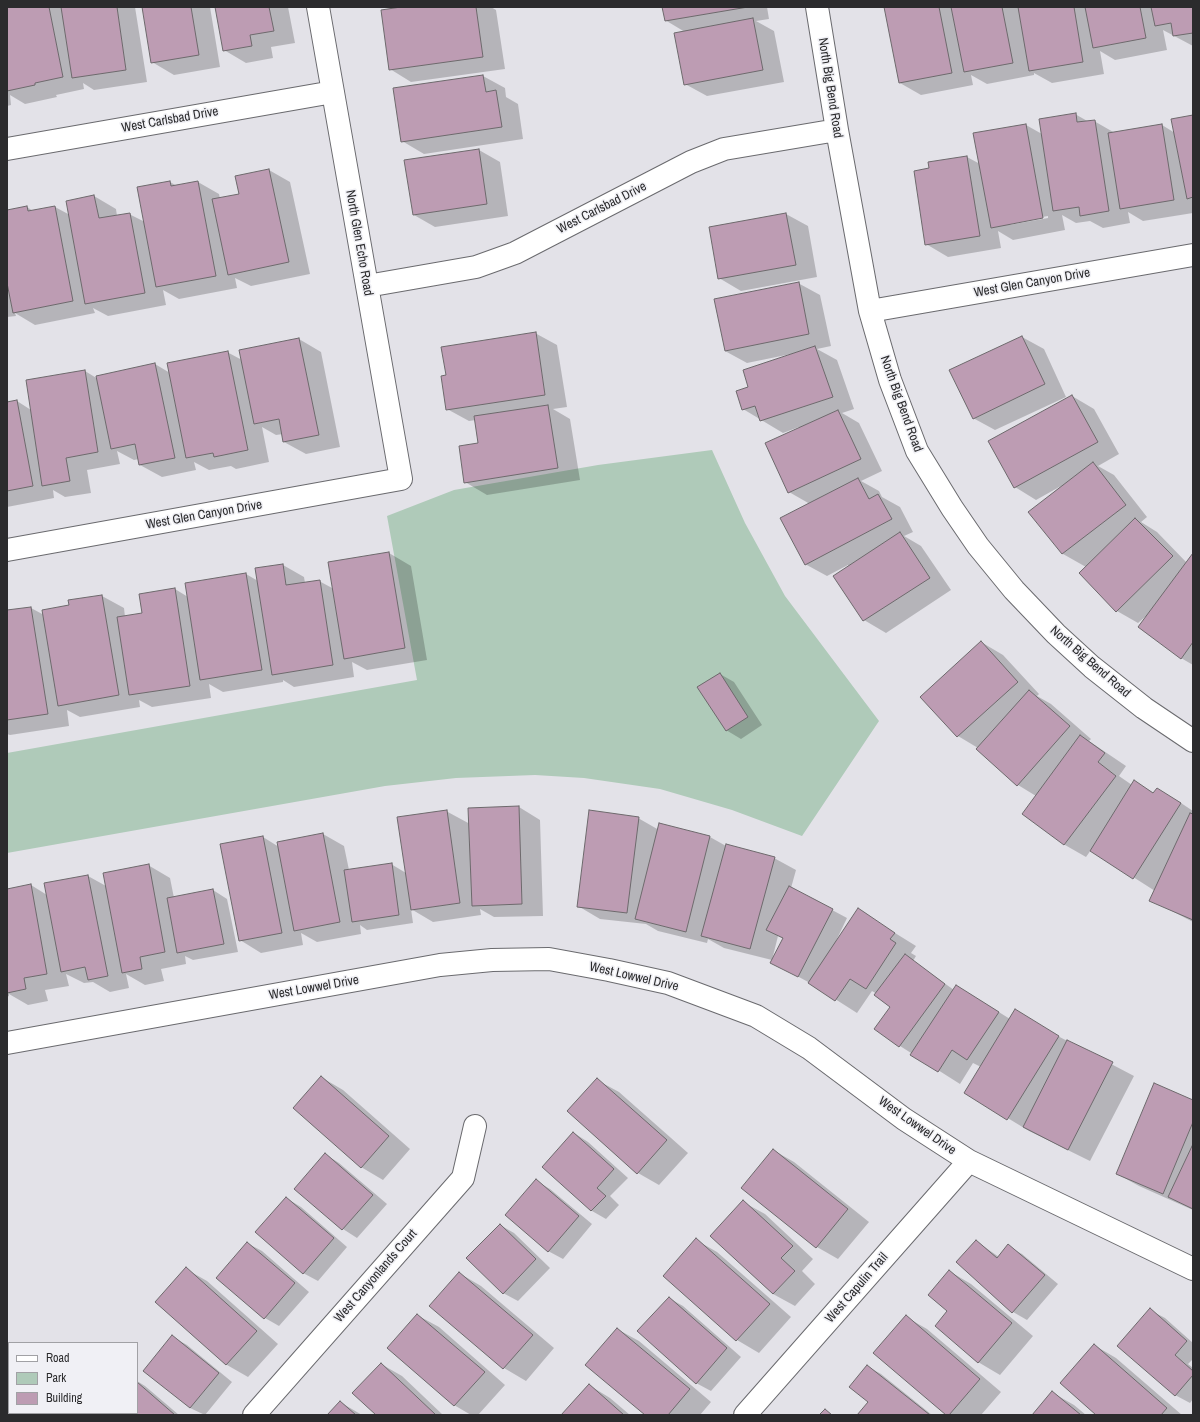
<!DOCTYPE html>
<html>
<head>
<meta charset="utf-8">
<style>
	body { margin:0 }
	#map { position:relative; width:1200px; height:1422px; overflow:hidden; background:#e3e2e8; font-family:"Archivo Narrow",sans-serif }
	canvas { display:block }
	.frame { position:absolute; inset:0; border:8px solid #2b2b2d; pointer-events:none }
	.legend { position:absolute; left:8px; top:1342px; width:130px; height:72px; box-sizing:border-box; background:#f0f0f5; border:1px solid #a1a1a5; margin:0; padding:5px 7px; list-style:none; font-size:12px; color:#2b2b2d }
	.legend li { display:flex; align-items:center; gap:8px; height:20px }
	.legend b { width:20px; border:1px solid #a1a1a5 }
</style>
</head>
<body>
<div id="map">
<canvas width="1200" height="1422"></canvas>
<div class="frame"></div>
<ul class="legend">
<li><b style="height:5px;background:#fff"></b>Road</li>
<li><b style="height:11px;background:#afcab9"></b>Park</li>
<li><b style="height:11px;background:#bd9cb3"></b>Building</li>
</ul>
</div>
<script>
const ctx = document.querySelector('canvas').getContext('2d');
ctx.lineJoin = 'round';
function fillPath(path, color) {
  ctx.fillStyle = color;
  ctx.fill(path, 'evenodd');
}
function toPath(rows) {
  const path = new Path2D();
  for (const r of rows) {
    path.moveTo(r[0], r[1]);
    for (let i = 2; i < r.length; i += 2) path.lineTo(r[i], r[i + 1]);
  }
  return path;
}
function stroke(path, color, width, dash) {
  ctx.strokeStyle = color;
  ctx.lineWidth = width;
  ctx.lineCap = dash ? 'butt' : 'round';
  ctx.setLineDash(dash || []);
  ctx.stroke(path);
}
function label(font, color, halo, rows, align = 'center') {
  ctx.font = font + ' "Archivo Narrow",sans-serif';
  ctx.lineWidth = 3;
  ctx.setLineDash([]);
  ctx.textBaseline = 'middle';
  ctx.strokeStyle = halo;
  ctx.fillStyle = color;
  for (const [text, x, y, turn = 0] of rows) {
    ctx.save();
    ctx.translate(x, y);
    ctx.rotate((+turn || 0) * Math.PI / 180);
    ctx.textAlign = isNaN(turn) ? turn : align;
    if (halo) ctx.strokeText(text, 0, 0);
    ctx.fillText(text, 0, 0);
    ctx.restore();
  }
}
const green = toPath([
	[712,450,745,523,785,596,879,721,802,836,732,810,660,789,584,778,535,775,456,778,385,786,7,853,7,753,417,680,387,516,454,490,598,465]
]);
const shadow = toPath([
	[7,7,135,7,147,82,94,90,83,83,84,89,56,95,57,97,25,104,10,95,11,105,7,106],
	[143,7,210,7,220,67,174,75,152,62],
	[217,7,288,7,295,43,271,47,273,58,246,63,224,50],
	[409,7,491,7,496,10,505,69,411,82,390,69],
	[663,7,767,7,769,19,756,21,774,31,784,82,707,96,685,84,685,32,665,20],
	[885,7,1193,7,1193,46,1163,30,1167,50,1115,60,1100,51,1104,74,1052,83,1034,73,1034,75,987,84,971,75,973,85,921,95,900,83],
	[483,76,505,88,506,97,518,104,523,139,424,154,402,141],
	[1075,114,1089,122,1094,121,1115,133,1162,125,1175,133,1193,116,1193,213,1143,221,1128,212,1130,223,1103,228,1090,221,1076,223,1062,215,1065,230,1013,240,998,231,1001,248,948,257,926,244,930,169,967,157,980,164,1026,125,1042,134],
	[1048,216,1048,218,1009,225,1009,223],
	[479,150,500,162,508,216,435,227,414,215],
	[269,170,290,182,310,274,251,286,235,278,237,288,179,299,163,290,166,305,108,316,93,308,95,313,35,325,15,313,16,316,7,317,7,211,27,207,33,211,55,207,70,215,94,196,116,209,117,216,129,214,145,222,170,182,177,186,198,182,219,194,220,199,240,195],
	[786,214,808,226,817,277,741,291,719,278,710,228],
	[798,283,820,295,831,346,817,349,837,360,854,409,842,413,859,423,882,471,861,481,879,491,882,497,900,507,913,532,904,536,921,546,951,590,886,633,864,620,835,576,849,567,848,565,827,576,805,564,810,504,789,492,799,427,783,433,743,409,750,387,791,354,747,363,725,351],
	[535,333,557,345,567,407,553,409,570,419,580,480,487,495,465,482,479,444,476,420,469,421,447,409],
	[1022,337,1044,349,1066,397,995,430,973,418],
	[299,339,321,352,340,447,306,454,284,442,283,434,276,435,262,427,269,462,236,469,231,466,209,470,194,462,196,470,162,477,140,465,139,459,134,460,117,451,120,464,87,470,91,493,65,497,53,490,54,498,7,507,7,403,17,401,31,410,85,371,98,379,155,364,170,373,227,352,242,360,240,350],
	[1072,396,1094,409,1119,454,1098,466,1114,475,1147,517,1141,522,1157,532,1187,563,1193,555,1193,665,1181,658,1145,617,1138,623,1117,611,1086,567,1063,554,1030,512,1061,486,1036,500,1015,487],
	[389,553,411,566,427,660,367,670,352,662,354,677,294,687,283,680,283,682,223,692,209,684,211,698,152,707,139,700,140,707,80,717,67,710,69,726,10,735,7,734,7,611,31,608,44,615,102,596,124,608,125,617,143,614,175,589,188,597,246,574,258,581,283,565,304,577,305,583,319,581,334,589],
	[981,642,1003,655,1039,694,1037,696,1051,704,1091,739,1089,741,1126,766,1119,776,1132,785,1134,781,1154,793,1178,801,1193,811,1193,922,1151,900,1155,891,1091,850,1086,857,1065,845,1023,814,1036,796,1018,785,978,748,958,736,922,697],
	[720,674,734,682,762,725,741,739,726,730],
	[519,807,540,820,543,916,494,917,480,909,481,915,433,922,411,909,413,923,367,930,360,925,361,934,317,942,301,933,303,945,261,953,240,940,263,837,279,847,323,834,344,846,349,870,391,864,406,873,446,811,470,824],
	[638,818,659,830,710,837,726,846,774,858,796,870,791,888,847,918,836,941,837,941,858,910,916,946,911,953,916,956,913,961,954,990,957,986,1010,1019,1054,1034,1134,1076,1090,1161,1029,1131,965,1092,981,1067,973,1063,960,1084,900,1046,892,1007,877,994,872,991,857,1013,810,983,786,970,784,939,778,936,772,960,724,948,708,939,707,943,658,931,646,924,600,919,578,906],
	[148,865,170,878,174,898,213,890,227,899,238,952,193,960,185,956,186,964,161,969,164,981,145,985,126,974,129,988,110,992,93,982,84,983,66,974,69,986,45,990,48,1001,28,1005,9,994,9,996,7,997,7,890,31,885,47,895,88,876,106,886],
	[321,1077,343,1090,410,1149,383,1180,361,1167],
	[597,1080,619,1092,688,1153,659,1185,638,1173],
	[1193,1101,1193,1210,1139,1186,1117,1174],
	[574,1133,588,1142,628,1178,610,1196,619,1205,606,1219,592,1211,543,1167],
	[773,1150,794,1162,869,1222,838,1259,817,1247],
	[325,1154,339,1163,387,1204,357,1238,343,1229],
	[536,1181,550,1189,592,1224,563,1259,548,1251],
	[286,1198,301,1207,347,1247,318,1281,303,1273],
	[743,1202,765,1214,813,1259,802,1271,815,1284,795,1306,773,1294,711,1236],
	[500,1225,514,1233,550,1268,518,1301,503,1293],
	[696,1240,717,1252,791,1317,759,1353,737,1340,664,1276],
	[976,1241,999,1257,1008,1246,1022,1254,1058,1284,1027,1320,1013,1312],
	[247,1243,262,1251,309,1292,279,1326,265,1318,218,1277],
	[186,1269,207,1281,278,1344,248,1377,227,1365,156,1302],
	[949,1271,971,1284,1033,1336,1000,1375,978,1362,949,1311],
	[459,1273,481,1286,554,1348,526,1381,504,1368,431,1306],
	[669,1298,683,1306,741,1357,711,1391,696,1383],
	[1150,1310,1165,1318,1193,1343,1193,1359,1188,1364,1193,1368,1193,1399,1190,1403,1175,1395],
	[417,1315,439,1327,505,1385,478,1415,471,1415,454,1405],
	[906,1317,927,1329,1001,1392,981,1415,948,1415],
	[617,1329,639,1341,711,1402,700,1415,646,1415],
	[173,1337,187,1345,232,1382,205,1415,190,1408],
	[1094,1345,1116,1358,1182,1415,1098,1415],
	[7,1352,9,1353,9,1413,45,1413,43,1415,7,1415],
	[381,1364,402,1376,443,1415,377,1415],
	[867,1366,881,1374,932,1415,858,1415,869,1402],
	[137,1381,145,1386,179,1415,105,1415,103,1413,137,1413],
	[589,1385,610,1398,630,1415,562,1415],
	[1053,1393,1074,1405,1086,1415,1033,1415],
	[340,1402,362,1415,329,1415]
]);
const building = toPath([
	[7,7,49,7,63,77,35,83,35,85,7,91,7,7],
	[61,7,117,7,126,70,72,78,61,7],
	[142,7,191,7,199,55,151,63,142,7],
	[215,7,269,7,274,31,250,35,252,46,223,51,215,7],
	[401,7,476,7,483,57,389,70,381,10,401,7],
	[662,7,748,7,665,21,662,7],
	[884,7,939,7,952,73,899,83,884,7],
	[951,7,1002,7,1013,63,964,72,951,7],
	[1018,7,1074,7,1083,62,1029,71,1018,7],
	[1085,7,1140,7,1146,38,1093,48,1085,7],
	[1151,7,1193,7,1193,33,1173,36,1171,23,1155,26,1151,7],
	[753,18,763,70,684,85,674,33,753,18],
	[483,75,486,92,496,90,502,127,401,142,393,88,483,75],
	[1076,113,1077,122,1095,120,1109,211,1080,216,1079,207,1053,211,1039,119,1076,113],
	[1193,115,1193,197,1187,199,1171,119,1193,115],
	[1026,124,1043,218,991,228,973,133,1026,124],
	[1162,124,1174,200,1120,209,1108,133,1162,124],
	[479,149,487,204,413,215,404,160,479,149],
	[967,156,980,236,925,245,914,171,929,168,928,162,967,156],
	[269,169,289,262,228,275,212,199,239,194,235,176,269,169],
	[170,181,171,186,198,181,216,276,156,287,137,187,170,181],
	[94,195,99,218,130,213,145,293,85,304,66,201,94,195],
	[27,206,28,211,55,206,73,301,13,313,7,283,7,210,27,206],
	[786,213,796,265,718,279,709,227,786,213],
	[799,282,809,334,725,351,714,299,799,282],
	[536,332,545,395,446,410,441,376,446,375,441,347,536,332],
	[1022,336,1045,384,973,419,949,370,1022,336],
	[299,338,319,435,283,442,279,419,254,424,239,350,299,338],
	[815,346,833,397,760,421,755,406,742,410,736,391,748,387,743,370,815,346],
	[228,351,248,450,214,457,213,453,186,458,167,363,228,351],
	[155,363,175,458,139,465,135,444,111,449,96,376,155,363],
	[85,370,98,452,66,458,70,481,42,486,26,380,85,370],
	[1072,395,1098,442,1014,488,988,441,1072,395],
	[17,400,33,486,7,491,7,402,17,400],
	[548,405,558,468,464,483,459,446,478,443,474,416,548,405],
	[838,410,861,459,788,493,765,443,838,410],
	[1093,462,1126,505,1062,554,1028,512,1093,462],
	[858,478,869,499,878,494,892,519,805,565,780,518,858,478],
	[1135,518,1173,556,1116,612,1079,573,1135,518],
	[900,532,930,578,863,621,833,576,900,532],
	[389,552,405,648,344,659,328,562,389,552],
	[1193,553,1193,642,1181,659,1138,627,1193,553],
	[283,564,286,585,320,580,333,665,272,675,255,568,283,564],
	[246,573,262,670,200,680,185,583,246,573],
	[175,588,190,686,129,695,117,617,142,613,139,594,175,588],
	[102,595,119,695,58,706,42,610,69,605,68,600,102,595],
	[31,607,48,714,7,720,7,610,31,607],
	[981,641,1018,682,957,737,920,697,981,641],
	[720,673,748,717,726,731,697,687,720,673],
	[1029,690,1070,726,1017,786,976,749,1029,690],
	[1080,735,1105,753,1098,762,1116,776,1064,845,1022,814,1080,735],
	[1134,780,1153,793,1157,788,1181,803,1133,879,1090,851,1134,780],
	[519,806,522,904,472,906,468,808,519,806],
	[447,810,460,903,411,910,397,817,447,810],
	[589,810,639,817,627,913,577,907,589,810],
	[1190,813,1193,814,1193,920,1149,901,1190,813],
	[659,823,710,836,686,932,635,919,659,823],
	[323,833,340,922,294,931,277,842,323,833],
	[263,836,282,933,239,941,220,844,263,836],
	[726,844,775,857,750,949,701,936,726,844],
	[392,863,399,915,352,922,344,870,392,863],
	[149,864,165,952,140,957,142,969,122,973,103,873,149,864],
	[88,875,108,976,88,980,85,967,61,972,44,883,88,875],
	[31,884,47,974,24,978,26,989,7,993,7,889,31,884],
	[789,886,833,909,798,977,770,963,783,938,766,930,789,886],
	[213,889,224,944,177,953,167,898,213,889],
	[858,908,895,933,890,939,896,943,866,989,850,979,835,1001,808,983,858,908],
	[905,954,945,984,899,1047,874,1029,890,1007,874,995,905,954],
	[956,985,999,1012,967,1060,952,1050,938,1072,910,1055,956,985],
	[1015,1009,1059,1036,1007,1120,964,1093,1015,1009],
	[1067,1040,1113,1062,1068,1150,1023,1127,1067,1040],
	[321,1076,389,1136,361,1168,293,1108,321,1076],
	[597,1078,667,1140,637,1174,567,1111,597,1078],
	[1154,1083,1193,1100,1193,1122,1163,1194,1116,1174,1154,1083],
	[573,1132,614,1169,597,1188,606,1196,591,1211,542,1167,573,1132],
	[1193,1144,1193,1209,1168,1197,1193,1144],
	[773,1149,848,1209,816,1248,741,1188,773,1149],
	[325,1153,373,1195,342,1230,294,1189,325,1153],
	[536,1179,579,1216,548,1252,505,1215,536,1179],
	[286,1197,334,1238,303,1274,255,1232,286,1197],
	[743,1200,793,1246,781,1258,795,1271,773,1294,710,1236,743,1200],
	[500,1224,536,1259,503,1294,466,1258,500,1224],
	[696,1238,770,1304,736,1341,663,1276,696,1238],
	[976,1240,997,1258,1008,1244,1045,1275,1012,1313,956,1262,976,1240],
	[247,1242,295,1283,264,1319,216,1278,247,1242],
	[186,1267,257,1331,226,1365,155,1302,186,1267],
	[949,1270,1012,1323,978,1363,935,1326,947,1311,928,1295,949,1270],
	[459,1272,533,1335,503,1369,429,1306,459,1272],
	[669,1297,727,1348,696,1384,637,1331,669,1297],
	[1150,1308,1187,1341,1175,1355,1193,1371,1193,1375,1175,1396,1117,1346,1150,1308],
	[417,1314,485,1372,454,1406,387,1348,417,1314],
	[906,1315,980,1379,949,1415,946,1415,873,1353,906,1315],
	[617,1328,690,1389,668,1415,645,1415,585,1365,617,1328],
	[172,1335,219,1373,190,1408,143,1371,172,1335],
	[1094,1344,1167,1408,1161,1415,1096,1415,1060,1383,1094,1344],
	[7,1351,9,1353,9,1413,12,1413,11,1415,7,1415,7,1351],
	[381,1363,436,1415,376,1415,352,1393,381,1363],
	[867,1365,930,1415,857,1415,868,1402,849,1387,867,1365],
	[137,1382,175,1415,104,1415,101,1413,137,1413,137,1382],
	[589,1384,624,1415,561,1415,589,1384],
	[1052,1391,1081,1415,1032,1415,1052,1391],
	[340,1401,356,1415,327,1415,340,1401],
	[825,1409,832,1415,819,1415,825,1409]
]);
const minor = toPath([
	[817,7,837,130,870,311,890,380,917,451,952,508,978,546,1014,590,1056,634,1092,667,1144,708,1193,741],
	[7,149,333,92],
	[367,286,476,267,515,253,691,162,724,149,837,130],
	[870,311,1193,255],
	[7,550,401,479,318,7],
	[7,1043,440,965,492,960,549,959,609,970,668,983,756,1016,809,1048,904,1119,969,1161,1193,1269],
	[254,1415,463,1178,475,1126],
	[745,1415,969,1161]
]);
const streetNames = [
	["North Big Bend Road",830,88,81],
	["West Carlsbad Drive",170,120,-10],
	["West Carlsbad Drive",602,208,-27],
	["North Glen Echo Road",359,243,80],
	["West Glen Canyon Drive",1032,283,-10],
	["North Big Bend Road",901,404,70],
	["West Glen Canyon Drive",204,515,-10],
	["North Big Bend Road",1090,662,41],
	["West Lowwel Drive",634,977,13],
	["West Lowwel Drive",314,988,-10],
	["West Lowwel Drive",917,1126,35],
	["West Canyonlands Court",376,1276,-49],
	["West Capulin Trail",857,1288,-49]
];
fillPath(green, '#afcab9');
fillPath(shadow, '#0003');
fillPath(building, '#bd9cb3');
stroke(building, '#6d696c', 1);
stroke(minor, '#6a6a6e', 24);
stroke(minor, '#fff', 22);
label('13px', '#2b2b2d', '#f0f0f5', streetNames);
</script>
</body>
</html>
